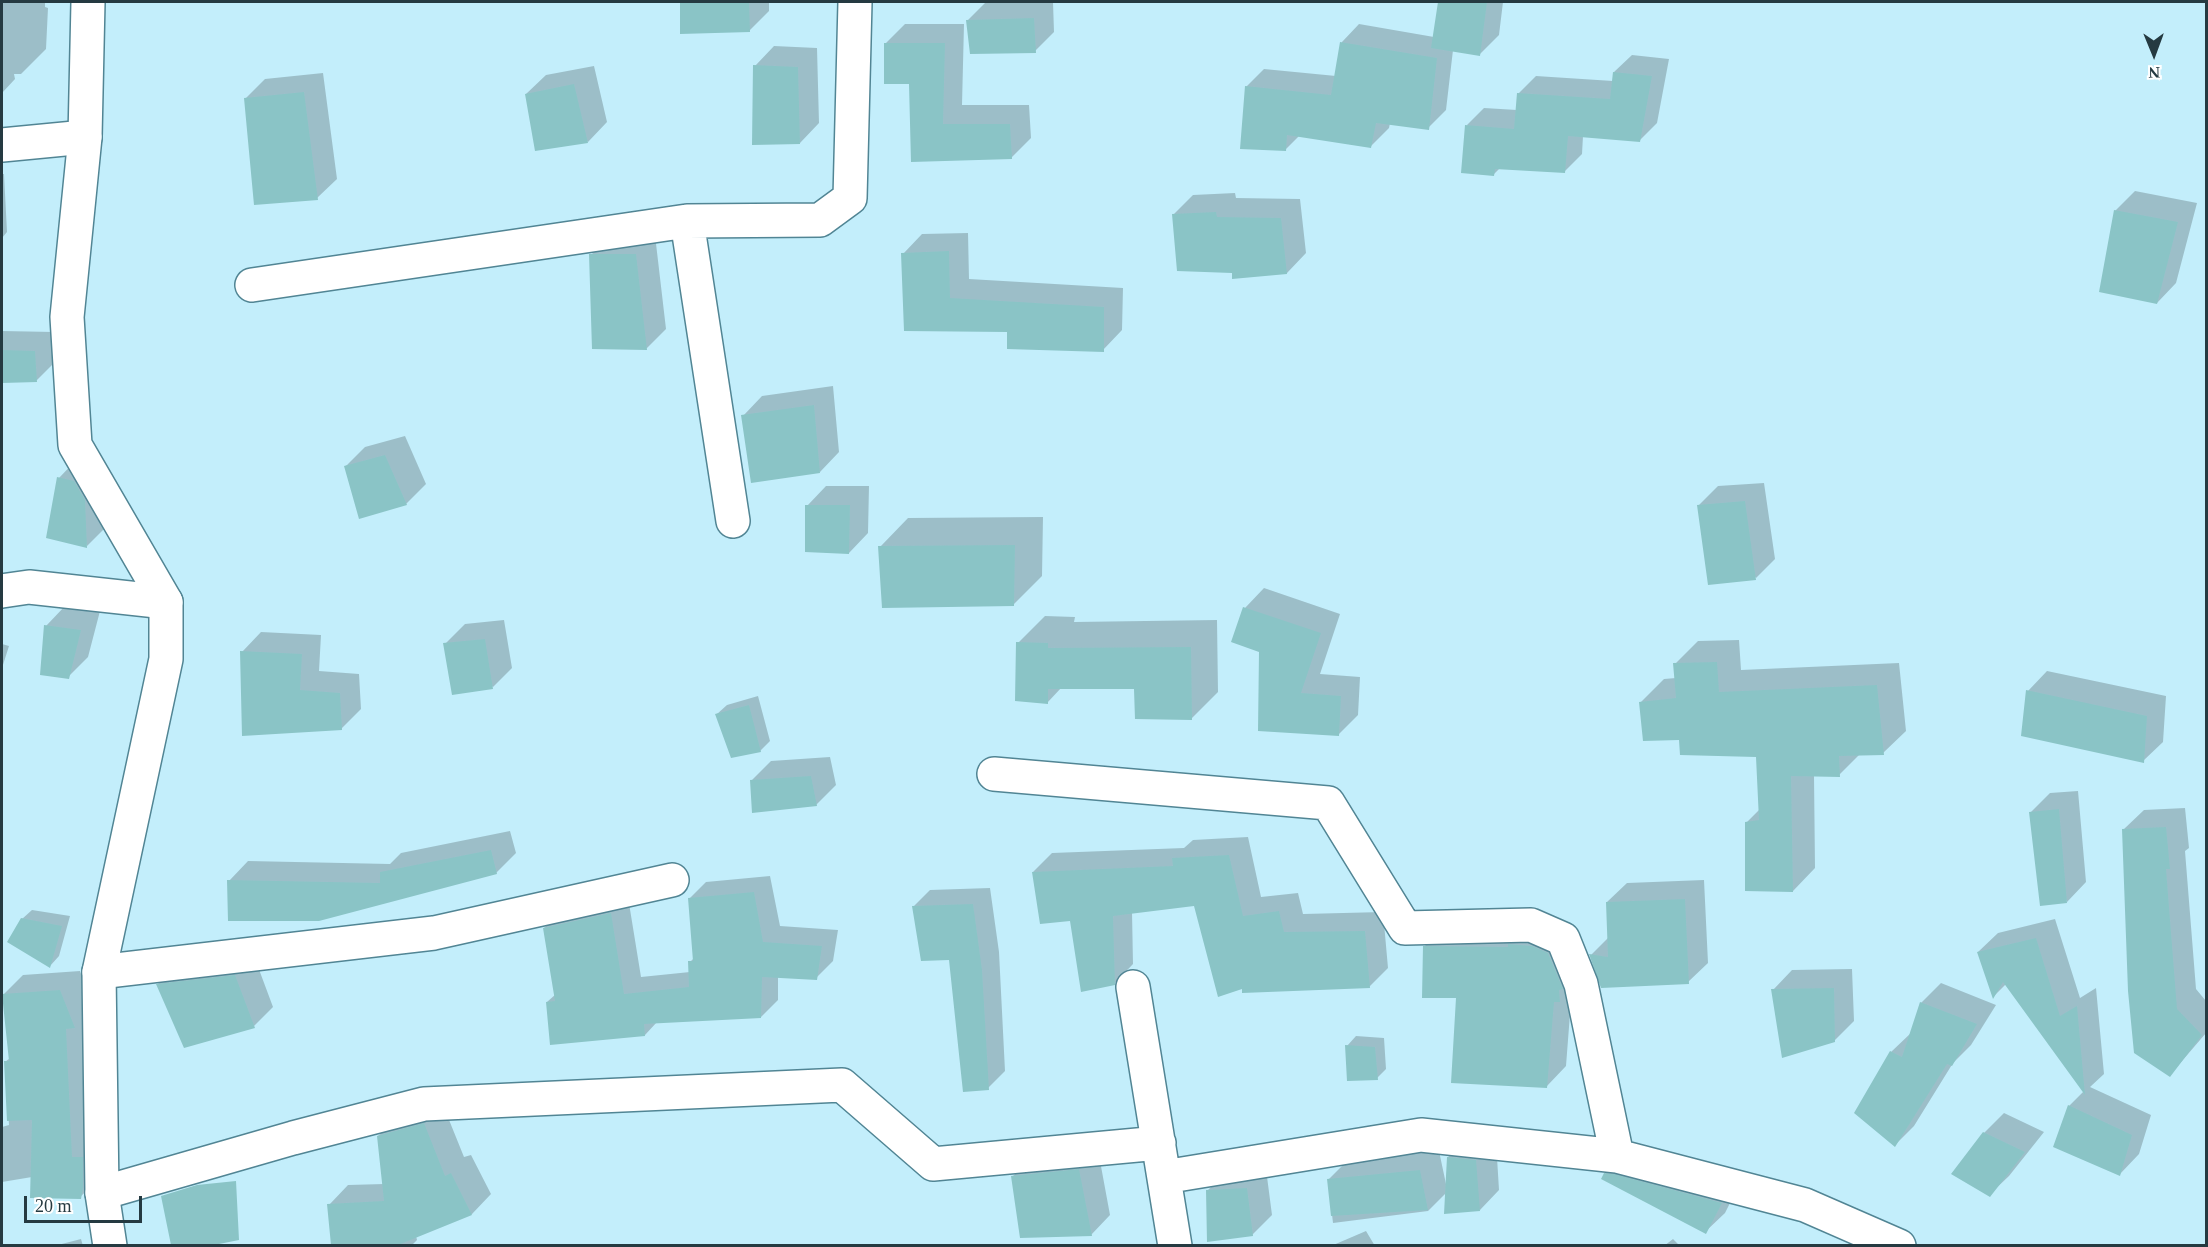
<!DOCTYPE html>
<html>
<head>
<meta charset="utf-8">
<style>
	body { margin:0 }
	#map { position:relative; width:2208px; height:1247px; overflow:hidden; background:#c3eefb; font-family:Georgia,serif }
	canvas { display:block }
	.frame { position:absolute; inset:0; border:3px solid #253a41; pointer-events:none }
	.north { position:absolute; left:2124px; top:24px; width:60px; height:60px; -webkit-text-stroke:4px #fff; paint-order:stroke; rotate:179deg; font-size:16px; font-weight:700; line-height:24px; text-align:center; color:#253a41 }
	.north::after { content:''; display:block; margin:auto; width:21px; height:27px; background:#253a41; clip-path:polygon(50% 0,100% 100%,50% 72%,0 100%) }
	.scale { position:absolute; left:24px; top:1196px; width:118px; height:27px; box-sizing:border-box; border:3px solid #253a41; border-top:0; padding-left:8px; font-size:18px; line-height:21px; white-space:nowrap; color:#253a41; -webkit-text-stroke:4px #fff; paint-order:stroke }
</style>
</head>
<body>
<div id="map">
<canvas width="2208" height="1247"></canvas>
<div class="frame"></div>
<div class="north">N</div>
<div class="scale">20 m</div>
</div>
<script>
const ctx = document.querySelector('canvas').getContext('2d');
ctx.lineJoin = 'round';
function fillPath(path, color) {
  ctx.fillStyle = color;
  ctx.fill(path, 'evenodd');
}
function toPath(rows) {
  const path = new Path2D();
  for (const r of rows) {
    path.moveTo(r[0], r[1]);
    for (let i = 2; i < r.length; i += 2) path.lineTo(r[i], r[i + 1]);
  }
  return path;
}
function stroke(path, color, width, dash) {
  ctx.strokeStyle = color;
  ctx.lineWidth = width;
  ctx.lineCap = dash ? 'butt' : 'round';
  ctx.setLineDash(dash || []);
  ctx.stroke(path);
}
const shadow = toPath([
	[2,2,45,2,45,7,48,8,46,49,21,74,14,74,15,79,2,93],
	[132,2,179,2,177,3],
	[681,2,769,2,769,11,749,31,682,32],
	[986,2,1053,2,1054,32,1035,51,967,21],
	[1440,2,1503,2,1499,35,1479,55,1453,50,1446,110,1428,128,1390,123,1389,128,1371,146,1299,136,1285,150,1246,87,1264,69,1336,76,1342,42,1359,24,1434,37],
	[905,24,964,24,962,105,1029,105,1031,138,1011,158,912,161,911,83,885,44],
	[774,46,817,48,819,123,800,143,755,66],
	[1632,55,1669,59,1657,123,1640,140,1583,136,1582,154,1564,172,1500,168,1494,174,1467,125,1484,108,1517,110,1518,94,1536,76,1613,81,1614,72],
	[594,66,607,122,588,142,526,94,546,75],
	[323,73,337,179,317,198,245,99,265,79],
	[2,174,4,174,7,232,2,238],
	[2135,191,2197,203,2176,283,2157,303,2115,211],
	[1235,193,1236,198,1300,199,1306,253,1287,273,1234,272,1173,215,1193,195],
	[968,233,969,279,1123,288,1122,330,1103,350,1009,331,906,330,903,254,922,234],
	[610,235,655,235,666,329,646,349,591,255],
	[2,331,54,332,56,361,37,380,2,381],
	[833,386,839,452,820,472,743,416,762,396],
	[405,436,426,484,406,504,345,467,365,447],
	[78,458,106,527,87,546,59,478],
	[1764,483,1775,559,1756,578,1698,506,1718,486],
	[826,486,869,486,868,533,849,553,807,506],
	[1043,517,1042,576,1013,605,880,547,908,518],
	[1264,588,1340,614,1320,674,1360,677,1358,715,1339,734,1261,651,1245,608],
	[65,606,100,611,88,657,68,677,46,626],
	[1045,616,1075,617,1074,622,1217,620,1218,692,1192,718,1135,687,1062,687,1047,703,1018,643],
	[504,620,512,668,493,687,445,644,465,624],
	[261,632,321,635,319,671,359,674,361,709,341,729,242,652],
	[1739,640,1741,670,1899,663,1906,731,1883,753,1860,754,1839,775,1814,775,1815,868,1793,891,1746,823,1760,809,1758,756,1680,739,1641,702,1664,679,1676,678,1675,664,1698,641],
	[2,644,9,646,2,668],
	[2047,671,2166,696,2163,742,2143,761,2028,691],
	[758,696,770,741,760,751,717,714,727,705],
	[830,757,836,785,816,805,751,781,771,761],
	[2078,791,2086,882,2067,902,2030,813,2050,793],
	[2185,808,2189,848,2185,851,2196,989,2206,1001,2206,1033,2170,1075,2124,829,2144,810],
	[510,831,516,853,496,873,319,920,229,881,248,861,390,864,401,853],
	[1248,837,1261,897,1298,893,1303,914,1383,912,1388,968,1369,987,1243,987,1195,905,1132,912,1133,964,1114,984,1071,919,1033,872,1052,853,1184,848,1193,840],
	[770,876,780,926,838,930,833,961,816,978,778,977,778,1000,761,1017,657,1022,645,1035,547,1002,556,994,544,928,561,912,628,897,641,977,690,972,690,962,695,957,689,899,706,882],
	[1704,880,1708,963,1688,982,1591,955,1609,937,1607,902,1627,883],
	[990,888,999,952,1005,1071,988,1088,950,959,913,907,930,890],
	[32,910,70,916,59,956,50,966,22,919],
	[2055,919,2080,998,2096,988,2104,1074,2090,1087,2151,1115,2139,1154,2120,1174,2069,1106,2084,1091,2006,984,1993,997,1978,952,1998,933],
	[1444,927,1552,927,1572,988,1566,1066,1547,1086,1424,947],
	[254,956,273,1007,254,1026,157,985,177,965],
	[1852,969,1854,1021,1834,1041,1773,990,1792,970],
	[80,971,93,1007,100,1178,80,1197,32,1177,2,1182,2,1127,9,1125,5,1062,10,1058,3,995,23,975],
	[1941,983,1996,1005,1971,1045,1953,1063,1914,1126,1895,1145,1891,1052,1912,1032,1921,1003],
	[1356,1036,1384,1038,1386,1069,1377,1078,1347,1046],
	[443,1105,464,1157,471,1155,491,1194,472,1214,416,1236,417,1240,411,1246,332,1246,329,1205,348,1185,384,1184,378,1136,398,1117],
	[2004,1113,2044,1132,2009,1176,1989,1195,1953,1174,1984,1133],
	[1468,1138,1496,1141,1499,1190,1480,1210,1446,1193,1428,1211,1333,1223,1328,1180,1348,1160,1439,1151,1446,1184,1448,1157],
	[1098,1150,1110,1215,1091,1235,1013,1176,1032,1157],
	[1625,1155,1740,1183,1725,1213,1705,1232,1605,1174],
	[1266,1169,1272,1215,1252,1235,1208,1190,1228,1171],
	[1366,1231,1375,1246,1331,1246],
	[81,1239,83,1246,54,1246],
	[1673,1239,1680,1246,1664,1246]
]);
const building = toPath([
	[680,2,749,2,750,32,680,34],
	[1438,2,1487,2,1480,56,1431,48],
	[1034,18,1036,53,970,54,966,20],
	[1340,42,1437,58,1429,130,1376,123,1371,148,1287,135,1286,151,1240,149,1245,86,1331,95],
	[884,43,945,43,943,124,1010,124,1012,159,911,162,909,84,884,84],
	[753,65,798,67,800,144,752,145],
	[1613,72,1652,76,1640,142,1568,136,1565,173,1495,169,1494,176,1461,173,1465,125,1514,129,1517,93,1610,99],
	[574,84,588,143,535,151,525,94],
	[304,92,318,200,254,205,244,98],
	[2114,210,2178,222,2157,304,2099,292],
	[1216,212,1217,217,1281,218,1287,274,1232,279,1232,273,1177,271,1172,214],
	[949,251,950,298,1104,307,1104,352,1007,349,1007,332,904,331,901,253],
	[589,254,636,254,647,350,592,349],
	[2,350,35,351,37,382,2,383],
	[814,405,820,473,751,483,741,415],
	[385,455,407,505,359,519,344,466],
	[57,477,74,481,85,500,87,548,46,538],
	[1745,501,1756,580,1708,585,1697,505],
	[805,505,850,505,849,554,805,552],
	[1015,545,1014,606,882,608,878,546],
	[1243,607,1321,633,1301,693,1341,696,1339,736,1258,731,1259,652,1231,642],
	[44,625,81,630,69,679,40,675],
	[485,639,493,689,452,695,443,643],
	[1016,642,1048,643,1048,648,1191,647,1192,720,1135,719,1134,689,1048,689,1048,704,1015,701],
	[240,651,302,654,300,690,340,693,342,730,242,736],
	[1717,662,1719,692,1877,685,1884,755,1839,756,1840,777,1791,776,1793,892,1745,891,1745,822,1759,820,1756,757,1680,755,1679,740,1643,741,1639,702,1676,698,1673,663],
	[2026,690,2147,716,2144,763,2021,736],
	[749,705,761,752,731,758,715,714],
	[811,776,817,806,752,813,750,780],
	[2059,809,2067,903,2040,906,2029,812],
	[2166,827,2170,869,2166,869,2177,1009,2202,1035,2170,1077,2134,1053,2128,991,2122,829],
	[491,850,497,874,319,921,228,921,227,880,380,883,380,872],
	[1229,855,1243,916,1279,911,1284,932,1365,931,1370,988,1242,993,1242,989,1218,997,1194,906,1113,916,1115,985,1081,992,1070,921,1040,924,1032,872,1173,866,1172,858],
	[754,892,763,942,822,946,817,980,762,977,761,1018,644,1024,645,1036,550,1045,546,1002,555,1001,543,928,611,913,624,994,689,987,688,961,693,961,688,898],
	[1685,899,1689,984,1601,988,1589,954,1608,957,1606,902],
	[973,904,982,970,989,1090,963,1092,949,960,921,961,912,906],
	[21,918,62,926,50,968,7,942],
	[2036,938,2060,1016,2077,1006,2085,1095,2003,982,1993,999,1977,952],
	[1508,944,1532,946,1548,953,1563,989,1559,990,1560,1002,1554,1002,1547,1088,1451,1083,1456,998,1422,998,1423,946,1508,947],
	[235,975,255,1028,184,1048,156,984],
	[1834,988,1835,1042,1782,1058,1771,989],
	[60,990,75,1028,66,1029,72,1157,83,1157,83,1188,81,1199,30,1198,32,1120,7,1121,4,1061,9,1061,2,994],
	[1920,1002,1977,1024,1952,1066,1947,1064,1895,1147,1854,1113,1890,1051,1902,1057],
	[1345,1045,1375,1047,1378,1080,1347,1081],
	[2068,1105,2132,1135,2120,1176,2053,1147],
	[424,1123,445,1176,451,1173,472,1215,398,1245,331,1245,327,1204,384,1201,377,1136],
	[1983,1132,2025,1152,1990,1197,1951,1174],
	[1447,1157,1476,1160,1480,1211,1444,1214],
	[1079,1169,1092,1236,1020,1238,1011,1176],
	[1420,1170,1428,1210,1331,1216,1327,1179],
	[1604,1173,1614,1174,1722,1203,1706,1234,1601,1179],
	[236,1181,239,1240,214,1245,171,1245,161,1196,197,1185],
	[1247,1188,1253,1236,1207,1242,1206,1190]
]);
const minor = toPath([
	[2,145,85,137],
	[687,221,733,521],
	[252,285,687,221,820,220,850,198,855,2],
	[2,591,29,587,166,602],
	[994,774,1328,803,1405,928,1531,925,1563,939,1581,984,1617,1156],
	[99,972,434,933,672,880],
	[1133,987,1175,1246],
	[1164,1177,1421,1135,1617,1156,1805,1205,1899,1246],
	[102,1193,293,1138,424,1104,842,1085,933,1164,1159,1143]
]);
const tertiary = toPath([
	[88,2,85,137,67,317,75,445,166,602,166,659,99,972,102,1193,110,1246]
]);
fillPath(shadow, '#0003');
fillPath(building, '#8ac4c6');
stroke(minor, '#518594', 36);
stroke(tertiary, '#518594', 36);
stroke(minor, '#fff', 33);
stroke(tertiary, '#fff', 33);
</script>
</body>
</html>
